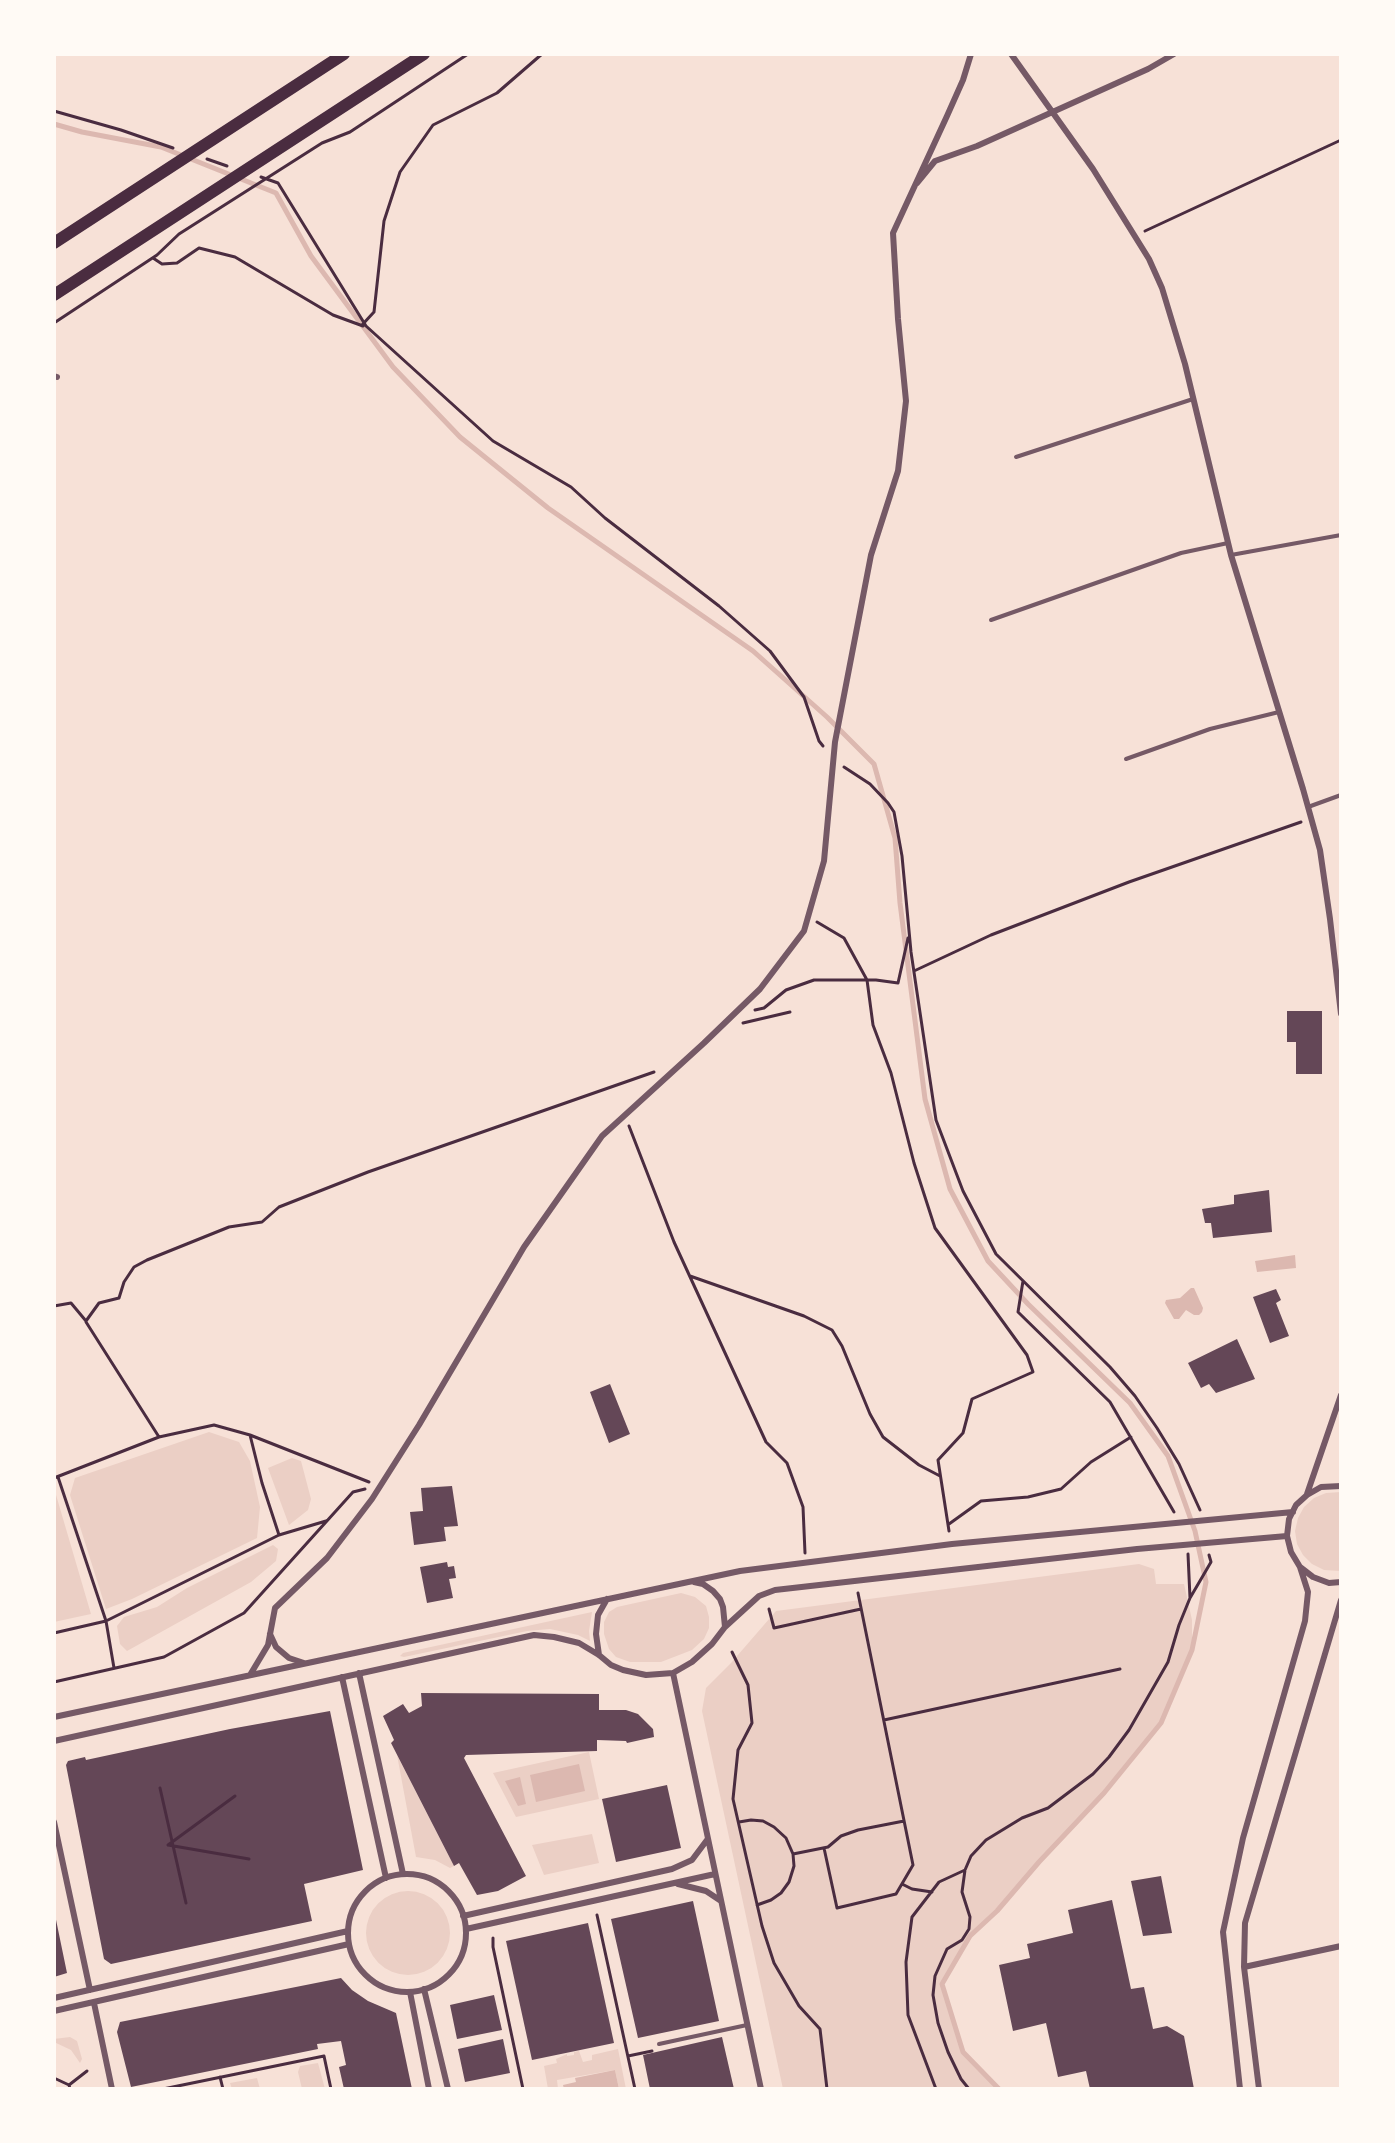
<!DOCTYPE html>
<html>
<head>
<meta charset="utf-8">
<style>
	body { margin:0 }
	#map { position:relative; width:1395px; height:2143px; overflow:hidden; background:#f7e1d7; font-family:"Fira Sans Condensed",sans-serif }
	canvas { display:block }
	.frame { position:absolute; inset:0; border:56px solid #fffaf5; pointer-events:none }
</style>
</head>
<body>
<div id="map">
<canvas width="1395" height="2143"></canvas>
<div class="frame"></div>
</div>
<script>
const ctx = document.querySelector('canvas').getContext('2d');
ctx.lineJoin = 'round';
function fillPath(path, color) {
  ctx.fillStyle = color;
  ctx.fill(path, 'evenodd');
}
function toPath(rows) {
  const path = new Path2D();
  for (const r of rows) {
    if (r.length === 3) {
      path.moveTo(r[0] + r[2], r[1]);
      path.arc(r[0], r[1], r[2], 0, 2 * Math.PI);
      continue;
    }
    path.moveTo(r[0], r[1]);
    for (let i = 2; i < r.length; i += 2) path.lineTo(r[i], r[i + 1]);
  }
  return path;
}
function stroke(path, color, width, dash) {
  ctx.strokeStyle = color;
  ctx.lineWidth = width;
  ctx.lineCap = dash ? 'butt' : 'round';
  ctx.setLineDash(dash || []);
  ctx.stroke(path);
}
const green = toPath([
	[209,1432,239,1442,250,1461,260,1507,257,1538,132,1599,106,1609,70,1495,75,1478],
	[292,1458,301,1461,311,1499,308,1510,289,1525,268,1468],
	[54,1488,91,1614,54,1622],
	[1341,1492,1341,1571,1324,1570,1312,1564,1303,1555,1297,1544,1295,1531,1298,1518,1304,1507,1314,1498,1326,1493],
	[273,1545,278,1549,276,1561,251,1582,127,1651,120,1644,117,1626,124,1617,157,1607,187,1588],
	[1139,1564,1154,1569,1156,1584,1184,1584,1192,1620,1192,1650,1161,1723,1104,1793,1039,1862,997,1911,970,1936,943,1984,963,2052,999,2089,783,2089,702,1711,706,1688,731,1663,776,1611],
	[681,1593,695,1597,706,1606,709,1617,709,1628,704,1639,692,1650,661,1662,630,1662,616,1657,609,1649,604,1634,604,1622,609,1612,617,1607],
	[592,1612,589,1631,590,1641,578,1635,550,1629,527,1631,404,1657,400,1656,403,1653],
	[589,1752,599,1799,516,1817,493,1773],
	[397,1755,454,1866,450,1868,435,1860,416,1857],
	[592,1834,599,1863,544,1875,532,1845],
	[408,1933,42],
	[70,2037,77,2041,82,2059,80,2063,71,2050,54,2042,54,2039],
	[618,2049,626,2089,619,2089,615,2070,557,2080,558,2089,548,2089,544,2066,557,2063,556,2059,567,2054,567,2056,574,2055,574,2052,579,2051,583,2062,592,2060,592,2055],
	[318,2063,325,2089,302,2089,298,2072,300,2066],
	[257,2078,260,2089,232,2089,230,2083]
]);
const water = toPath([
	[1295,1255,1296,1268,1257,1272,1255,1261],
	[1191,1288,1194,1288,1203,1308,1202,1312,1199,1315,1194,1315,1186,1310,1179,1319,1174,1319,1165,1303,1166,1300,1180,1298],
	[579,1764,585,1791,536,1802,530,1775],
	[520,1777,526,1804,518,1806,505,1781],
	[615,2070,619,2089,564,2089,563,2085,576,2082,575,2078]
]);
const stream = toPath([
	[54,124,82,132,161,147,276,193,311,256,393,367,460,437,548,508,753,651,827,717,874,764,895,838,900,903,925,1099,950,1189,988,1261,1028,1304,1130,1403,1168,1456,1195,1531,1206,1582,1192,1650,1161,1723,1104,1793,1039,1862,997,1911,970,1936,942,1984,963,2052,999,2089]
]);
const building = toPath([
	[1287,1011,1322,1011,1322,1074,1296,1074,1296,1042,1287,1042],
	[1269,1190,1272,1232,1213,1238,1211,1223,1205,1223,1202,1209,1234,1204,1234,1195],
	[1276,1289,1281,1300,1276,1303,1289,1336,1270,1343,1253,1297],
	[1237,1339,1255,1379,1216,1393,1209,1384,1201,1388,1188,1363],
	[610,1384,630,1434,609,1443,590,1392],
	[452,1486,458,1526,444,1527,446,1541,414,1545,410,1512,423,1511,421,1488],
	[447,1562,448,1567,454,1566,456,1578,449,1579,453,1598,427,1603,420,1567],
	[421,1693,599,1694,599,1710,626,1710,638,1714,653,1729,654,1737,627,1743,626,1741,597,1740,597,1751,466,1755,464,1758,526,1876,498,1891,477,1895,459,1863,454,1866,391,1743,394,1740,383,1716,403,1704,409,1713,422,1706],
	[330,1711,363,1870,304,1884,312,1921,111,1964,104,1959,66,1765,68,1761,85,1757,86,1760,230,1729],
	[667,1785,681,1848,616,1862,602,1799],
	[1161,1876,1172,1933,1143,1936,1131,1881],
	[1112,1900,1131,1989,1144,1987,1153,2029,1167,2026,1184,2036,1194,2089,1090,2089,1086,2071,1058,2077,1046,2023,1013,2031,999,1965,1030,1958,1027,1944,1073,1933,1068,1910],
	[693,1901,719,2021,638,2038,611,1919],
	[54,1910,67,1973,54,1977],
	[588,1923,614,2043,532,2060,506,1941],
	[341,1978,352,1990,368,2001,396,2013,412,2089,344,2089,339,2067,346,2065,341,2041,317,2044,318,2049,131,2087,117,2032,120,2022],
	[494,1995,502,2030,457,2039,450,2005],
	[722,2037,734,2089,650,2089,643,2055],
	[503,2039,510,2073,465,2082,458,2049]
]);
const path = toPath([
	[54,111,121,130,173,148],
	[207,159,227,166],
	[261,177,278,183,366,326,493,441,571,487,605,518,719,606,770,651,804,697,819,741,823,746],
	[1145,231,1341,140],
	[153,258,162,264,177,263,199,248,235,257,333,315,363,326],
	[54,323,157,255,179,234,322,143,350,132,468,54],
	[362,325,374,312,384,221,400,172,433,125,497,93,542,54],
	[844,767,870,784,888,803,894,812,902,856,911,952,936,1120,963,1191,996,1254,1110,1367,1135,1396,1157,1428,1179,1464,1200,1510],
	[817,922,844,938,867,980,873,1025,891,1073,914,1163,935,1228,1027,1355,1033,1372,972,1399,963,1433,938,1460,949,1531],
	[914,971,991,935,1129,882,1301,822],
	[755,1010,764,1008,786,990,814,980,876,980,898,983,908,938],
	[743,1023,790,1012],
	[629,1126,674,1242,766,1442,787,1463,803,1507,805,1553],
	[690,1276,804,1316,832,1330,842,1346,870,1414,883,1437,919,1465,940,1476],
	[1023,1281,1018,1312,1110,1402,1174,1512],
	[54,1306,71,1303,86,1321,99,1303,119,1298,124,1282,134,1267,147,1260,229,1227,262,1222,279,1207,368,1172,654,1072],
	[86,1322,159,1437],
	[250,1435,262,1483,279,1535],
	[58,1477,106,1621,114,1668],
	[54,1478,159,1437,214,1425,250,1435,369,1482],
	[949,1524,981,1501,1028,1497,1061,1489,1091,1462,1131,1437],
	[1190,1598,1211,1562,1209,1555],
	[769,1609,774,1628,861,1609],
	[54,1633,106,1621,279,1535,326,1521],
	[732,1652,748,1685,752,1723,738,1750,733,1799,762,1926,774,1963,799,2006,820,2029,827,2089],
	[54,1682,164,1657,244,1613,353,1492,365,1489],
	[884,1720,1120,1669],
	[160,1788,186,1903],
	[235,1796,168,1845,249,1859],
	[739,1822,751,1820,763,1821,774,1827,786,1838,793,1854,794,1866,789,1882,781,1893,771,1900,757,1905],
	[824,1848,837,1908,896,1894,913,1865,858,1593],
	[793,1854,828,1847,841,1836,858,1830,904,1821],
	[902,1884,912,1889,932,1892],
	[597,1915,635,2089],
	[493,1938,493,1947,523,2089],
	[628,2056,652,2051],
	[220,2077,223,2089],
	[54,2078,69,2085,70,2089],
	[69,2085,87,2071],
	[163,2089,324,2056,331,2089],
	[936,2089,908,2015,906,1962,912,1917,939,1882,965,1870],
	[969,2089,961,2079,948,2052,938,2023,933,1995,935,1976,947,1949,962,1940,969,1929,970,1917,962,1892,965,1870,971,1856,986,1840,1022,1818,1048,1808,1093,1774,1109,1757,1129,1730,1168,1662,1179,1625,1190,1598,1188,1554]
]);
const service = toPath([
	[1016,457,1193,399],
	[1231,555,1341,535],
	[991,620,1181,553,1228,543],
	[1126,759,1210,729,1279,712],
	[1308,807,1341,795],
	[659,2044,747,2025]
]);
const minor = toPath([
	[1011,54,1093,169,1149,259,1162,288,1185,364,1231,555,1303,789,1320,850,1330,919,1341,1014],
	[917,183,935,161,977,146,1148,69,1174,54],
	[54,376,57,377],
	[1341,1486,1321,1487,1307,1495,1296,1505,1289,1519,1287,1536,1291,1552,1300,1567,1313,1577,1329,1583,1341,1582],
	[1307,1494,1341,1395],
	[725,1627,759,1596,775,1590,1137,1549,1287,1536],
	[270,1634,276,1647,289,1658,304,1663],
	[599,1655,596,1634,598,1615,607,1599],
	[359,1673,403,1874],
	[673,1673,761,2089],
	[250,1675,268,1645,275,1608,327,1558,372,1499,419,1425,524,1247,602,1136,704,1043,760,989,804,931,824,861,835,742,871,555,898,471,906,401,898,319,893,233,947,116,963,80,971,54],
	[342,1677,386,1878],
	[54,1717,740,1571,952,1544,1293,1512],
	[54,1741,534,1635,554,1637,579,1643,599,1655,611,1665,623,1670,646,1675,673,1673,692,1662,712,1644,725,1627,723,1607,720,1599,713,1591,703,1584,694,1582],
	[54,1822,90,1990],
	[407,1933,59],
	[678,1884,706,1891,721,1901],
	[463,1916,672,1869,692,1860,707,1840],
	[466,1929,715,1874],
	[1244,1967,1341,1946],
	[424,1989,448,2089],
	[410,1992,429,2089],
	[54,1998,348,1931],
	[94,2003,112,2089],
	[54,2011,349,1944],
	[1240,2089,1223,1932,1243,1838,1305,1621,1308,1592,1300,1567],
	[1259,2089,1244,1967,1245,1923,1341,1600]
]);
const primary = toPath([
	[54,243,344,54],
	[54,295,424,54]
]);
fillPath(green, '#ebcfc5');
fillPath(water, '#dcb8b0');
stroke(stream, '#dcb8b0', 5);
fillPath(building, '#644757');
stroke(path, '#4a2c40', 3);
stroke(service, '#755966', 4);
stroke(minor, '#755966', 6);
stroke(primary, '#4a2c40', 12);
</script>
</body>
</html>
